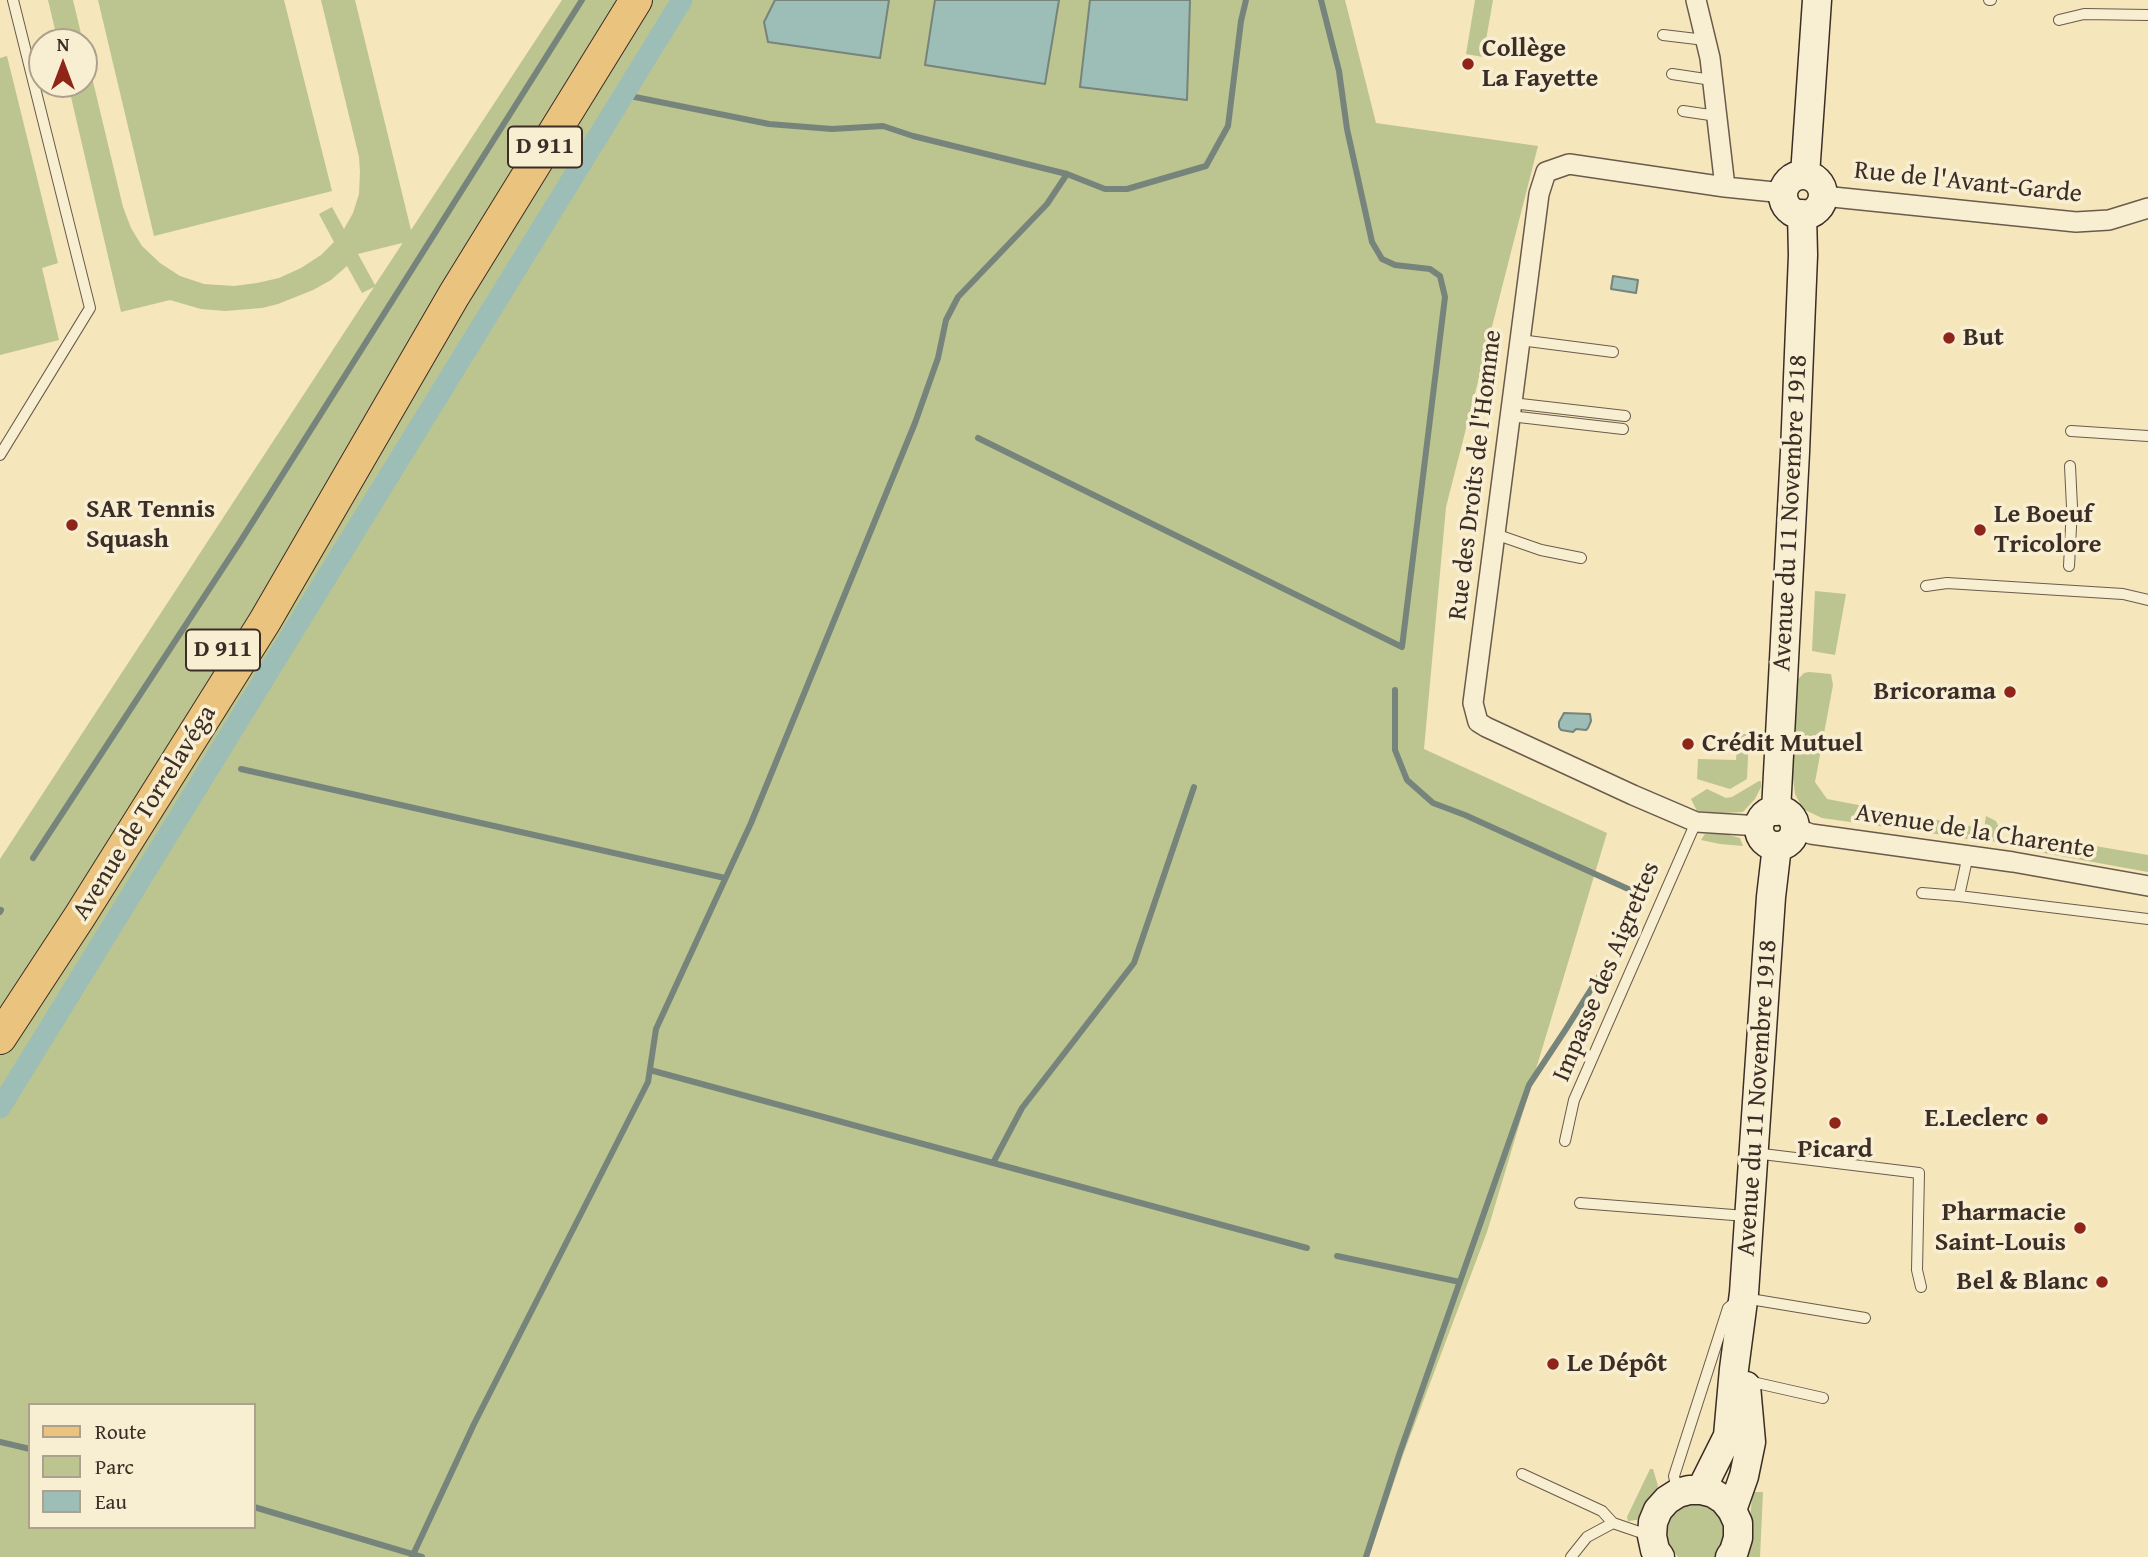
<!DOCTYPE html>
<html>
<head>
<meta charset="utf-8">
<style>
	body { margin:0 }
	#map { position:relative; width:2148px; height:1557px; overflow:hidden; background:#f5e6bb; font-family:"Gentium Book Plus",serif }
	canvas { display:block }
	.legend { position:absolute; left:28px; top:1403px; width:228px; height:126px; box-sizing:border-box; background:#f8efd3; border:2px solid #ada18e; margin:0; padding:9px 12px; list-style:none; font-size:21px; color:#3c2d26 }
	.legend li { display:flex; align-items:center; gap:14px; height:35px }
	.legend b { width:35px; border:2px solid #ada18e }
	.north { position:absolute; left:28px; top:28px; width:70px; height:70px; box-sizing:border-box; background:#f8efd3; border:2px solid #ada18e; border-radius:50%; rotate:0deg; font-size:19px; font-weight:700; line-height:28px; text-align:center; color:#3c2d26 }
	.north::after { content:''; display:block; margin:auto; width:24px; height:32px; background:#8f2418; clip-path:polygon(50% 0,100% 100%,50% 72%,0 100%) }
</style>
</head>
<body>
<div id="map">
<canvas width="2148" height="1557"></canvas>
<ul class="legend">
<li><b style="height:9px;background:#eac37e"></b>Route</li>
<li><b style="height:19px;background:#bcc490"></b>Parc</li>
<li><b style="height:19px;background:#9dbeb6"></b>Eau</li>
</ul>
<div class="north">N</div>
</div>
<script>
const ctx = document.querySelector('canvas').getContext('2d');
ctx.lineJoin = 'round';
function fillPath(path, color) {
  ctx.fillStyle = color;
  ctx.fill(path, 'evenodd');
}
function toPath(rows) {
  const path = new Path2D();
  for (const r of rows) {
    if (r.length === 3) {
      path.moveTo(r[0] + r[2], r[1]);
      path.arc(r[0], r[1], r[2], 0, 2 * Math.PI);
      continue;
    }
    path.moveTo(r[0], r[1]);
    for (let i = 2; i < r.length; i += 2) path.lineTo(r[i], r[i + 1]);
  }
  return path;
}
function stroke(path, color, width, dash) {
  ctx.strokeStyle = color;
  ctx.lineWidth = width;
  ctx.lineCap = dash ? 'butt' : 'round';
  ctx.setLineDash(dash || []);
  ctx.stroke(path);
}
function label(font, color, halo, rows, align = 'center') {
  ctx.font = font + ' "Gentium Book Plus",serif';
  ctx.lineWidth = 7;
  ctx.setLineDash([]);
  ctx.textBaseline = 'middle';
  ctx.strokeStyle = halo;
  ctx.fillStyle = color;
  for (const [text, x, y, turn = 0] of rows) {
    ctx.save();
    ctx.translate(x, y);
    ctx.rotate((+turn || 0) * Math.PI / 180);
    ctx.textAlign = isNaN(turn) ? turn : align;
    if (halo) ctx.strokeText(text, 0, 0);
    ctx.fillText(text, 0, 0);
    ctx.restore();
  }
}
const green = toPath([
	[48,0,73,0,83,42,58,42],
	[98,0,284,0,332,191,154,236],
	[321,0,355,0,411,230,562,0,1345,0,1376,123,1538,146,1446,507,1424,749,1607,833,1487,1232,1403,1455,1369,1557,0,1557,0,859,374,287,362,293,347,266,331,280,313,290,278,304,262,308,225,311,201,309,170,300,121,312,68,84,84,84,84,44,123,207,131,228,142,246,160,263,180,276,204,284,234,286,257,283,279,278,301,268,321,255,334,242,319,214,332,207,344,229,353,213,359,194,360,172,359,157],
	[402,243,402,244,375,285,358,254],
	[30,1405,254,1405,254,1527,30,1527],
	[1475,0,1493,0,1483,57,1466,54],
	[7,56,58,263,42,268,59,340,0,355,0,58],
	[1815,591,1846,594,1835,655,1812,651],
	[1809,672,1831,674,1833,685,1815,782,1827,799,1984,829,1986,816,1996,821,2000,830,2000,837,1996,841,1986,843,1958,837,1822,818,1803,809,1795,794,1793,778,1797,680,1804,673],
	[1738,734,1749,734,1747,779,1730,789,1697,779,1698,759,1736,760],
	[1759,781,1761,781,1761,787,1755,799,1743,812,1724,813,1697,811,1691,799,1707,789,1726,798,1732,797],
	[1722,833,1740,838,1743,846,1720,844,1701,840,1705,834],
	[2048,838,2148,855,2148,872,2027,850,2030,843],
	[1650,1469,1653,1469,1658,1486,1654,1498,1644,1519,1628,1521,1627,1517],
	[1754,1492,1763,1492,1760,1557,1743,1557,1748,1542,1752,1497],
	[1695,1502,1717,1510,1728,1531,1719,1553,1715,1557,1678,1557,1668,1546,1665,1534,1667,1522,1673,1511,1683,1504]
]);
const water = toPath([
	[775,0,889,0,880,58,768,42,764,22,775,0],
	[935,0,1059,0,1045,84,925,65,935,0],
	[1090,0,1190,0,1187,100,1080,87,1090,0],
	[1613,276,1638,280,1636,293,1611,289,1613,276],
	[1564,713,1590,714,1591,721,1588,728,1586,730,1576,729,1573,732,1561,730,1559,727,1559,722,1564,713]
]);
const stream = toPath([
	[625,95,769,124,832,129,883,126,913,136,1067,174,1105,189,1127,189,1206,166,1228,126,1241,21,1246,0],
	[978,438,1402,647,1445,297,1440,276,1430,269,1395,265,1382,259,1372,242,1347,129,1339,71,1321,0],
	[1395,690,1395,750,1407,780,1433,803,1465,815,1637,893],
	[241,769,725,878],
	[33,858,240,542,582,0],
	[0,912,1,910],
	[650,1070,1307,1248],
	[993,1163,1022,1108,1134,963,1194,787],
	[1337,1256,1460,1282],
	[0,1442,30,1449],
	[254,1507,422,1557],
	[412,1557,474,1424,648,1082,656,1029,751,823,915,423,938,358,946,320,958,297,1047,204,1067,174],
	[1366,1557,1399,1455,1529,1085,1566,1029,1607,964]
]);
const canal = toPath([
	[0,1108,682,0]
]);
const service = toPath([
	[1989,0,1991,0],
	[2059,20,2084,14,2148,15],
	[1663,35,1705,40],
	[1672,74,1712,80],
	[1683,111,1717,116],
	[1520,340,1613,352],
	[1512,403,1625,416],
	[1510,416,1623,429],
	[2071,431,2148,436],
	[0,455,90,308,13,0],
	[1495,534,1541,550,1581,558],
	[2069,566,2072,507,2070,466],
	[1926,586,1947,583,2123,594,2148,600],
	[1968,855,1959,896,2148,919],
	[1922,893,1959,896],
	[1565,1141,1574,1100,1696,822],
	[1754,1153,1919,1173,1917,1270,1921,1287],
	[1580,1203,1746,1216],
	[1744,1298,1865,1318],
	[1748,1381,1823,1398],
	[1522,1474,1602,1511,1613,1523,1648,1535],
	[1677,1490,1674,1476,1728,1308,1734,1303],
	[1571,1557,1587,1537,1613,1523]
]);
const minor = toPath([
	[1696,0,1710,58,1725,187],
	[1823,196,2076,222,2109,220,2148,208],
	[1760,826,1696,822,1633,795,1486,727,1478,722,1473,703,1539,194,1546,172,1569,164,1725,187,1784,193],
	[1795,828,1811,834,2013,862,2148,886]
]);
const secondary = toPath([
	[1805,175,1817,0],
	[1803,195,20],
	[1777,828,18],
	[1776,811,1795,452,1803,255,1802,214],
	[1701,1490,1728,1436,1734,1369,1744,1293,1771,897,1777,846],
	[1732,1510,1744,1476,1751,1442,1746,1386],
	[1660,1557,1655,1550,1652,1536,1653,1522,1658,1510,1667,1500,1678,1493,1689,1490,1701,1490,1713,1493,1724,1500,1732,1510,1738,1523,1738,1538,1734,1551,1730,1557]
]);
const primary = toPath([
	[0,1038,80,916,265,621,454,295,636,0]
]);
const markers = [
	[1468,64,7,"#8f2418"],
	[1949,338,7,"#8f2418"],
	[72,525,7,"#8f2418"],
	[1980,530,7,"#8f2418"],
	[2010,692,7,"#8f2418"],
	[1688,744,7,"#8f2418"],
	[2042,1119,7,"#8f2418"],
	[1835,1123,7,"#8f2418"],
	[2080,1228,7,"#8f2418"],
	[2102,1282,7,"#8f2418"],
	[1553,1364,7,"#8f2418"]
];
const shields = [
	[545,147,74],
	[223,650,74]
];
const shieldNames = [
	["D 911",545,147],
	["D 911",223,650]
];
const poiNames = [
	["Collège",1482,49],
	["La Fayette",1482,79],
	["But",1963,338],
	["SAR Tennis",86,510],
	["Squash",86,540],
	["Le Boeuf",1994,515],
	["Tricolore",1994,545],
	["Bricorama",1996,692,"right"],
	["Crédit Mutuel",1702,744],
	["E.Leclerc",2028,1119,"right"],
	["Picard",1835,1150,"center"],
	["Pharmacie",2066,1213,"right"],
	["Saint-Louis",2066,1243,"right"],
	["Bel & Blanc",2088,1282,"right"],
	["Le Dépôt",1567,1364]
];
const streetNames = [
	["Rue de l'Avant-Garde",1968,183,6],
	["Rue des Droits de l'Homme",1476,475,-83],
	["Avenue du 11 Novembre 1918",1791,513,-87],
	["Avenue de Torrelavéga",145,813,-58],
	["Avenue de la Charente",1975,832,9],
	["Impasse des Aigrettes",1607,972,-67],
	["Avenue du 11 Novembre 1918",1758,1098,-86]
];
fillPath(green, '#bcc490');
fillPath(water, '#9dbeb6');
stroke(water, '#76847c', 2);
stroke(stream, '#76847c', 6);
stroke(canal, '#9dbeb6', 21);
stroke(service, '#6a5b4b', 12);
stroke(minor, '#6a5b4b', 22);
stroke(secondary, '#3c2d26', 31);
stroke(primary, '#3c2d26', 34);
stroke(service, '#f8efd3', 10);
stroke(minor, '#f8efd3', 19);
stroke(secondary, '#f8efd3', 28);
stroke(primary, '#eac37e', 32);
for (const [x, y, r, color] of markers) {
  const dot = new Path2D();
  dot.arc(x, y, r, 0, 2 * Math.PI);
  ctx.fillStyle = color;
  ctx.fill(dot);
  stroke(dot, '#f8efd3', 2.5);
}
for (const [x, y, w] of shields) {
  const box = new Path2D();
  box.roundRect(x - w / 2, y - 20.5, w, 41, 5);
  ctx.fillStyle = '#f8efd3';
  ctx.fill(box);
  stroke(box, '#3c2d26', 2);
}
label('bold 24px', '#3c2d26', null, shieldNames);
label('bold 26px', '#3c2d26', '#f8efd3', poiNames, 'left');
label('26px', '#3c2d26', '#f8efd3', streetNames);
</script>
</body>
</html>
